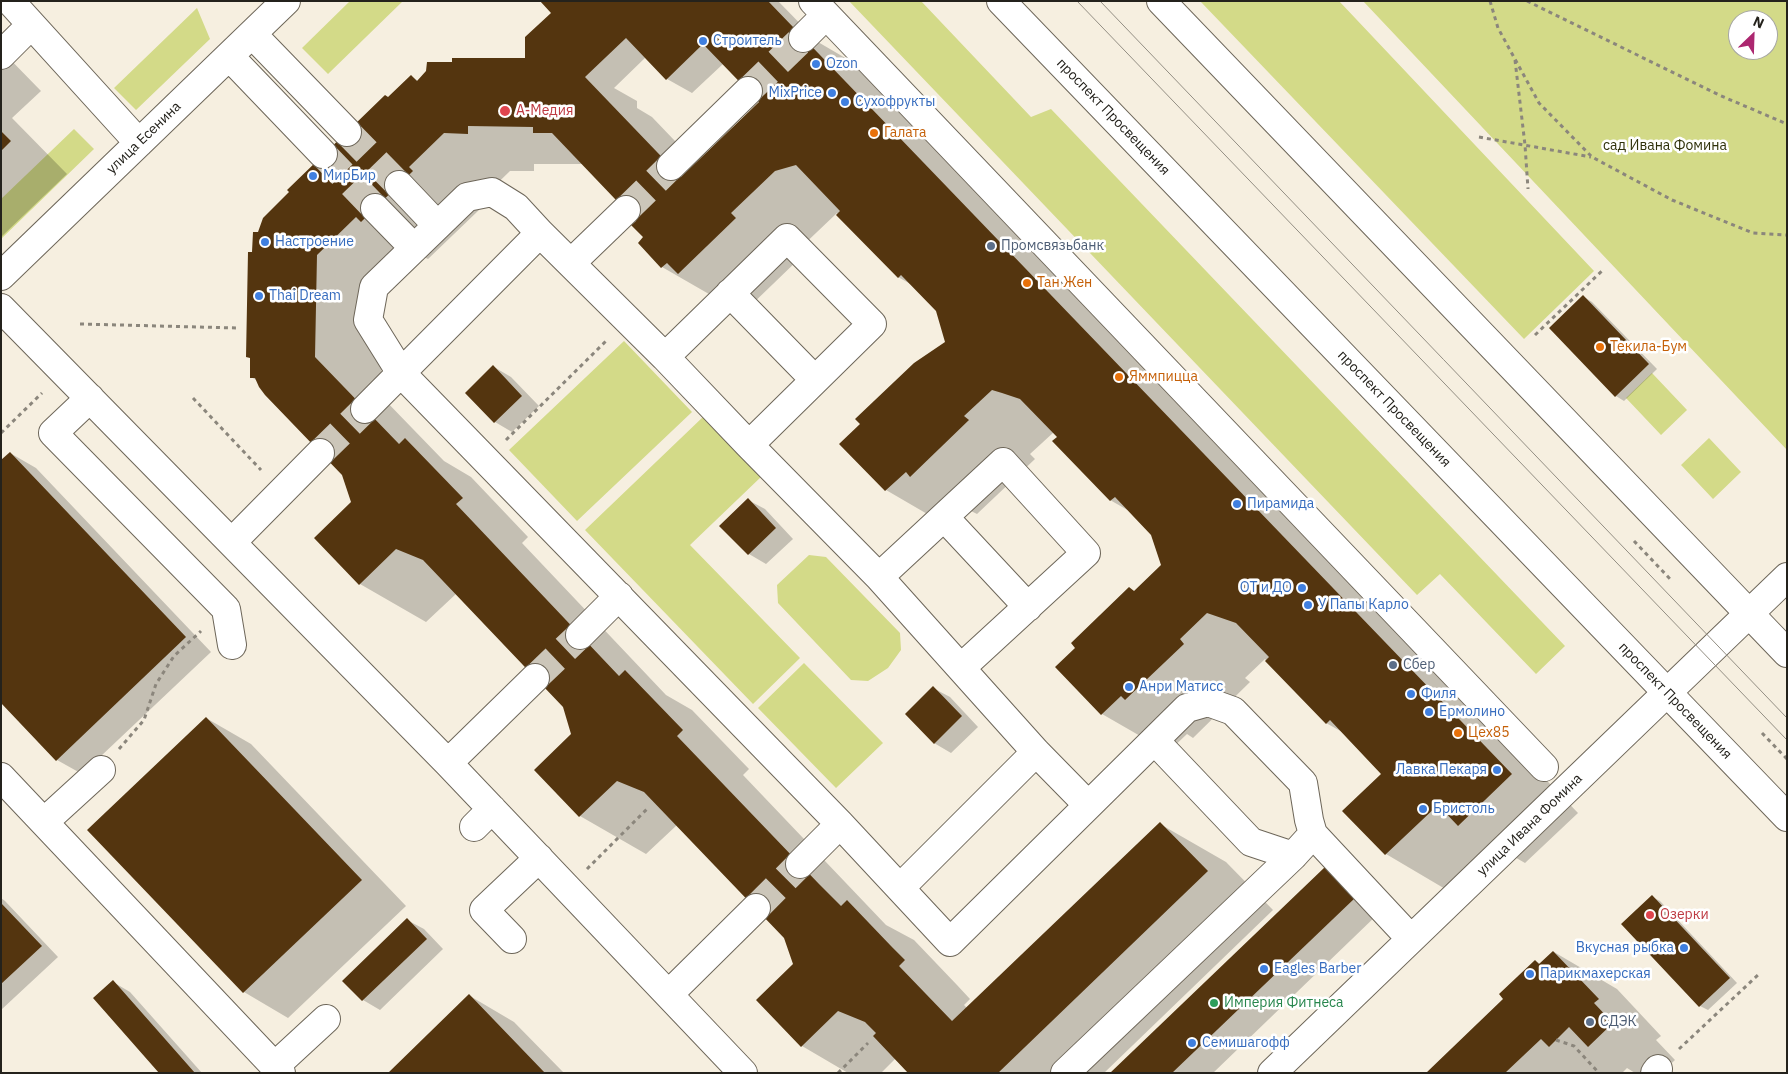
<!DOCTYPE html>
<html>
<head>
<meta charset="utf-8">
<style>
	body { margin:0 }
	#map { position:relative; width:1788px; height:1074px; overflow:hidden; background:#f6efe0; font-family:"IBM Plex Sans",sans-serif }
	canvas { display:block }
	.frame { position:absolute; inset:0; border:2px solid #24221c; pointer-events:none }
	.north { position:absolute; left:1728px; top:10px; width:50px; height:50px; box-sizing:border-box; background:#fff; border:1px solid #a7a7a4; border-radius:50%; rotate:24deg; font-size:14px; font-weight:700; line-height:20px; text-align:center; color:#24221c }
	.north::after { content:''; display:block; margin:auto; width:18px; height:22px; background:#ac2770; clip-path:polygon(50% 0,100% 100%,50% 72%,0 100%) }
</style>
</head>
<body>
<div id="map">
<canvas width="1788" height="1074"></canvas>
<div class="frame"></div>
<div class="north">N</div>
</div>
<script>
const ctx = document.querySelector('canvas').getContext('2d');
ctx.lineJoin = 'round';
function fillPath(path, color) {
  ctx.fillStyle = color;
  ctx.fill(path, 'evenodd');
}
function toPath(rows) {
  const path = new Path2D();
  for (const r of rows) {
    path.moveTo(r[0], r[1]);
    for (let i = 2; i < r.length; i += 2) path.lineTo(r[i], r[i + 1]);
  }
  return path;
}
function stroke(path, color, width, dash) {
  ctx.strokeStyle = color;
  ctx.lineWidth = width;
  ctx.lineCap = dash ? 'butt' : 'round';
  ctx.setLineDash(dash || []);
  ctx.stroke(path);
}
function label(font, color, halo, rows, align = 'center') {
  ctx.font = font + ' "IBM Plex Sans",sans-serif';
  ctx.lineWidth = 5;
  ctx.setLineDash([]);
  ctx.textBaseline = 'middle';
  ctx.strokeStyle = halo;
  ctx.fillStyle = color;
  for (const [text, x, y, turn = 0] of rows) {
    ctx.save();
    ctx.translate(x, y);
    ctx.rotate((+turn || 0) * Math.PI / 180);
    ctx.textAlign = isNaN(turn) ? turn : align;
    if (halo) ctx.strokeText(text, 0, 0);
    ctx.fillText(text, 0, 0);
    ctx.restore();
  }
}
const green = toPath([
	[350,1,403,1,328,74,302,48],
	[849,1,921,1,1031,117,1051,109,1565,646,1536,674,1440,574,1417,595],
	[1200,1,1339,1,1594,271,1524,339],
	[1363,1,1787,1,1787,450],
	[1738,20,1768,20,1768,50,1738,50],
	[197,8,210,39,136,110,114,88],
	[74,129,94,149,1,239,1,199],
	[624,341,692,412,577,521,509,450],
	[1652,373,1687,410,1661,435,1626,398],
	[704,416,762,476,690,545,800,658,753,704,585,530],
	[1709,438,1741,472,1713,499,1681,465],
	[809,555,826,557,900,633,901,650,888,668,868,681,851,680,778,603,777,585],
	[804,663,883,743,836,788,758,708]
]);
const shadow = toPath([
	[541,1,778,1,818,42,859,66,1578,813,1525,863,1499,848,1452,893,1386,854,1344,811,1383,774,1344,733,1326,723,1265,659,1245,678,1250,682,1193,738,1187,734,1168,752,1102,714,1077,648,1129,588,1135,592,1162,566,1152,534,1131,512,1110,500,1054,432,1030,454,1035,459,977,514,971,511,953,529,886,490,841,444,947,342,937,310,914,286,898,277,837,213,796,252,801,257,745,311,728,305,662,267,645,237,638,221,583,164,534,164,534,171,510,171,475,205,479,210,428,259,422,256,383,294,381,396,444,461,471,477,528,537,522,543,666,695,692,710,749,769,743,775,886,925,914,940,957,985,970,999,964,1005,967,1008,1160,824,1226,862,1273,910,1104,1073,910,1073,896,1058,881,1073,848,1073,802,1046,758,1000,795,965,785,937,677,825,646,854,580,816,573,734,564,707,457,593,426,622,360,584,352,502,343,475,258,381,251,377,252,359,247,356,254,253,259,233,389,98,411,76,418,81,526,59,552,13],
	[646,57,667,79,692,93,723,64,761,102,697,164,652,117,637,108,637,101,614,88],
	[1,50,41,91,12,118,67,174,1,237],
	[1584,297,1592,302,1657,369,1624,401,1616,396],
	[494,367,511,377,539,406,512,432,495,422],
	[10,453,36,468,211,652,82,774,57,760],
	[748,500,765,509,793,539,766,564,749,554,721,526],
	[933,688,950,697,978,727,951,753,934,743],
	[206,718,251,744,406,906,288,1018,244,992],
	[1350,883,1379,913,1213,1073,1112,1073],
	[1652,897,1660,901,1737,983,1708,1010,1700,1006],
	[1,898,5,901,58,957,1,1010],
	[407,920,424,929,443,949,380,1010,363,1000],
	[1554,952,1617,989,1661,1036,1656,1040,1675,1060,1661,1073,1635,1073,1627,1068,1622,1073,1428,1073,1505,999,1535,961,1541,964],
	[113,982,130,992,202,1073,161,1073],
	[470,996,514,1022,564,1073,390,1073]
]);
const building = toPath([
	[540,1,768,1,1512,774,1458,826,1438,805,1385,855,1342,811,1381,774,1330,720,1326,724,1265,661,1269,657,1236,623,1207,613,1180,639,1184,644,1125,700,1121,696,1101,715,1055,667,1075,648,1071,643,1129,587,1134,591,1161,565,1151,535,1115,497,1110,501,1052,441,1057,437,1020,399,1002,393,992,390,964,416,969,420,910,477,906,472,885,491,839,444,860,424,855,419,914,363,945,342,936,311,901,275,898,278,836,215,840,211,796,165,775,171,731,213,736,218,678,274,667,263,661,268,638,243,643,237,631,225,636,221,552,133,533,133,533,127,468,126,468,134,444,133,409,167,413,171,361,222,356,217,317,255,315,357,399,444,405,438,463,498,456,504,619,676,625,670,683,730,677,736,819,884,841,906,847,900,891,946,905,960,899,966,952,1021,1160,822,1208,871,998,1073,908,1073,873,1036,876,1033,865,1022,838,1011,801,1047,756,1000,793,964,784,938,644,792,617,781,579,817,534,770,571,734,563,707,423,560,396,549,359,585,314,538,351,502,342,475,265,395,259,387,255,378,250,378,250,358,246,357,248,252,252,252,253,232,258,232,263,218,289,192,287,190,385,95,388,97,411,75,417,81,426,71,427,62,452,62,452,58,525,58,525,37,551,13],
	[626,38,666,80,703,44,759,102,681,177,585,77],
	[1,131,11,141,1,151],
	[1583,295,1649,364,1615,397,1549,328],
	[493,365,522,396,494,423,465,393],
	[10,452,186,637,56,761,1,703,1,460],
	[748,498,776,528,748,555,719,526],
	[933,686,962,716,934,744,905,714],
	[206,717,362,880,243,993,87,830],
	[1325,867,1355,898,1172,1073,1110,1073],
	[1652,895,1730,978,1699,1007,1621,924],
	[1,903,42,946,1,984],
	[407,918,427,939,362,1001,342,981],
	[1553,951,1599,999,1594,1003,1613,1023,1588,1047,1569,1027,1549,1047,1541,1039,1505,1073,1426,1073,1503,999,1499,994,1535,960,1539,964],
	[113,980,195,1073,159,1073,93,998],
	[469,994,545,1073,388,1073]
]);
const minorTunnel = toPath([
	[748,91,803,38],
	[347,132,399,185],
	[323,154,375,208],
	[626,210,671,166],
	[320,453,365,409],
	[535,678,580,635],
	[756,908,800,864]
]);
const path = toPath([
	[1490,1,1498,28,1539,103,1592,157,1672,200,1753,233,1787,235],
	[1527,1,1719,95,1787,124],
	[1515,60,1525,145,1528,189],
	[1479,137,1591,157],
	[80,324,238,328],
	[1535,335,1604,269],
	[193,398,261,470],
	[1,433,42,393],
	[506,440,606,341],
	[1634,541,1672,581],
	[1762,733,1787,759],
	[119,749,144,720,156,684,174,656,201,631],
	[587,869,647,809],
	[1556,1040,1574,1046,1599,1073],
	[1679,1049,1759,974],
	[838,1073,868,1043]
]);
const minor = toPath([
	[10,1,139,143],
	[813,1,1544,767],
	[252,34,347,132],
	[803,38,826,15],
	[1,55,31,25],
	[229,56,323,154],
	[671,166,748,91],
	[399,185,437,225],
	[375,208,414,248],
	[571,263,626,210],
	[1,276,286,1],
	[730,293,815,380],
	[1,308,448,763,743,1073],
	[665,357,787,238,872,324,749,445],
	[90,398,53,433,226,609,232,645],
	[365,409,540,233],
	[944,517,1028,607],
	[232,542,320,453],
	[879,577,1003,462,1086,553,962,667],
	[580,635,619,596],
	[1155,741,1251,842,1293,856],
	[448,763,535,678],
	[1,777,281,1073],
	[1088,805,1036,752,879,577,749,445,665,357,540,233,516,207,492,192,467,197,374,287,368,320,401,373,840,824,950,942,1187,708,1208,702,1233,711,1303,783,1309,820,1313,834,1411,939],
	[44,822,101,770],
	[474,827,492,809],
	[800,864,840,824],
	[900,888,1036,752],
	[512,939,484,910,539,858],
	[669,994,756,908],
	[275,1066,326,1019],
	[1065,1073,1293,856,1313,834],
	[1272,1073,1787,577],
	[1655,1073,1658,1069]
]);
const major = toPath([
	[1001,1,1787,817],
	[1161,1,1787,653]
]);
const tram = toPath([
	[1077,1,1787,740],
	[1100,1,1787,718]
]);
const markers = [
	[703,41,5,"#3f7fe0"],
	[816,64,5,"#3f7fe0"],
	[832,93,5,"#3f7fe0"],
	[845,102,5,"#3f7fe0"],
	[505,111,6,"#e0444e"],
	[874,133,5,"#e8710a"],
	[313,176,5,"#3f7fe0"],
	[265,242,5,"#3f7fe0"],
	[991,246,5,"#5c6f8a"],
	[1027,283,5,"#e8710a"],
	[259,296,5,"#3f7fe0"],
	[1600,347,5,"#e8710a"],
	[1119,377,5,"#e8710a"],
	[1237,504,5,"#3f7fe0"],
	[1302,588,5,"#3f7fe0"],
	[1308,605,5,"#3f7fe0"],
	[1393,665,5,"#5c6f8a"],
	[1129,687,5,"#3f7fe0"],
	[1411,694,5,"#3f7fe0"],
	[1429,712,5,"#3f7fe0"],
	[1458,733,5,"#e8710a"],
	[1497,770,5,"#3f7fe0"],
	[1423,809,5,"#3f7fe0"],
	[1650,915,5,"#e0444e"],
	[1684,948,5,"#3f7fe0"],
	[1264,969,5,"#3f7fe0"],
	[1530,974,5,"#3f7fe0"],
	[1214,1003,5,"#2e9e5b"],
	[1590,1022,5,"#5c6f8a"],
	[1192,1043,5,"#3f7fe0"]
];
const shopNames = [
	["Строитель",713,41],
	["Ozon",826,64],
	["MixPrice",822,93,"right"],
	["Сухофрукты",855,102],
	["МирБир",323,176],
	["Настроение",275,242],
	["Thai Dream",269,296],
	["Пирамида",1247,504],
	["ОТ и ДО",1292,588,"right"],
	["У Папы Карло",1318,605],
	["Анри Матисс",1139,687],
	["Филя",1421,694],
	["Ермолино",1439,712],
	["Лавка Пекаря",1487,770,"right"],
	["Бристоль",1433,809],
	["Вкусная рыбка",1674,948,"right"],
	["Eagles Barber",1274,969],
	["Парикмахерская",1540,974],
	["Семишагофф",1202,1043]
];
const healthNames = [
	["А-Медия",516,111],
	["Озерки",1660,915]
];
const streetNames = [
	["проспект Просвещения",1113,117,46],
	["улица Есенина",144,138,-44],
	["проспект Просвещения",1394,409,46],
	["проспект Просвещения",1675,701,46],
	["улица Ивана Фомина",1530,825,-44]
];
const foodNames = [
	["Галата",884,133],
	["Тан Жен",1037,283],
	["Текила-Бум",1610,347],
	["Яммпицца",1129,377],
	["Цех85",1468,733]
];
const parkNames = [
	["сад Ивана Фомина",1665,146]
];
const serviceNames = [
	["Промсвязьбанк",1001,246],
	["Сбер",1403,665],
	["СДЭК",1600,1022]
];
const leisureNames = [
	["Империя Фитнеса",1224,1003]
];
fillPath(green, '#d3da88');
fillPath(shadow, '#0003');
fillPath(building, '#54350f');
stroke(minorTunnel, '#ccc6b9', 28, [28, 14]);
stroke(minor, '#6d6659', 30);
stroke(major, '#6d6659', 30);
stroke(path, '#8b867c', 3, [4, 4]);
stroke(minor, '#fff', 28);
stroke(major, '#fff', 28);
stroke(tram, '#938e83', 1);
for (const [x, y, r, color] of markers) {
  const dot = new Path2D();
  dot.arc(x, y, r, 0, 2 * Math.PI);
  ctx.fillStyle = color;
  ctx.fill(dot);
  stroke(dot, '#fff', 2);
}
label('14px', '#366cbe', '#fff', shopNames, 'left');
label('14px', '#be3a42', '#fff', healthNames, 'left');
label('14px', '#24221c', '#fff', streetNames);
label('14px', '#c56008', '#fff', foodNames, 'left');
label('14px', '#2f310a', '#fff', parkNames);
label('14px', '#4e5e75', '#fff', serviceNames, 'left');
label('14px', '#27864d', '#fff', leisureNames, 'left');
</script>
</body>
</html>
